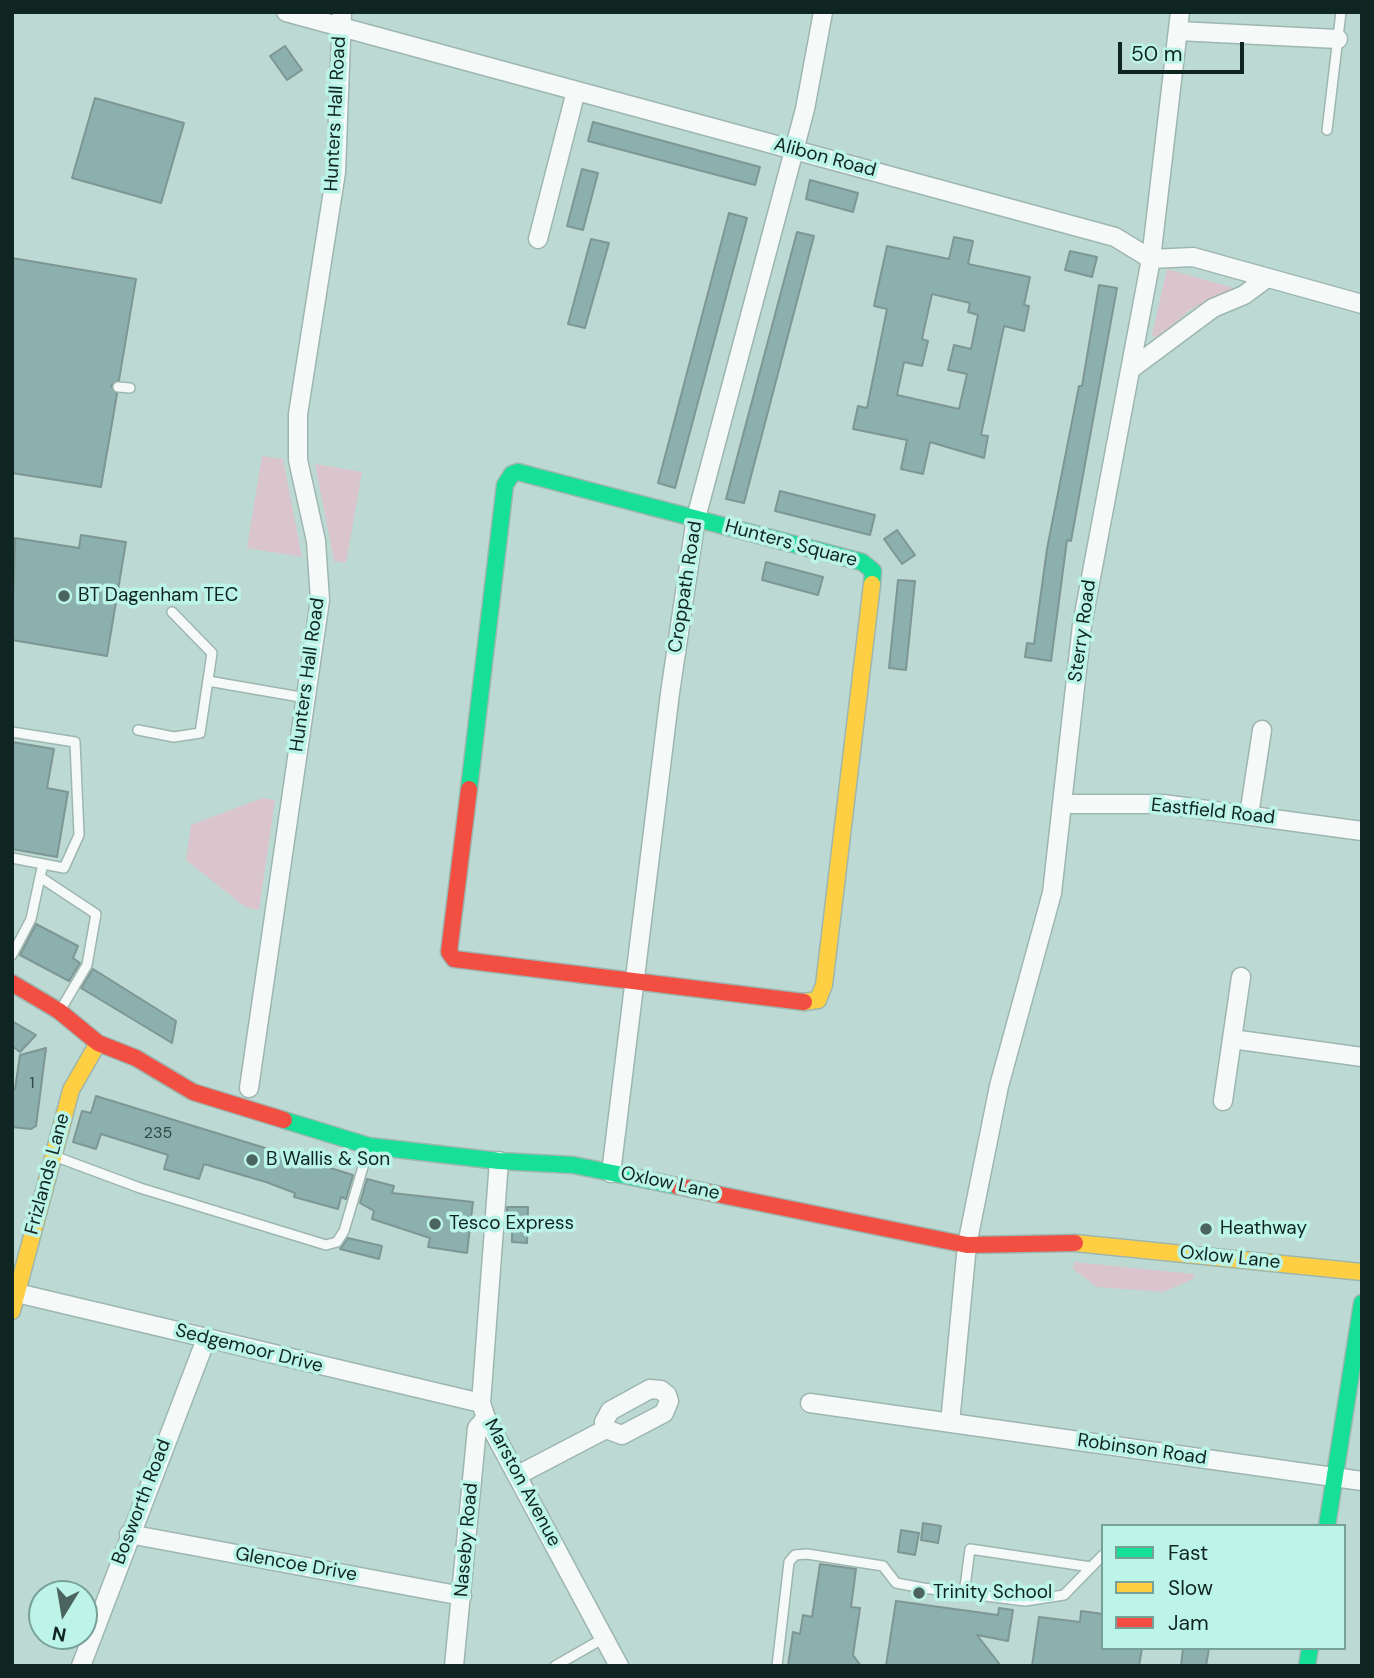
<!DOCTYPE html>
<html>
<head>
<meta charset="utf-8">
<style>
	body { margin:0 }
	#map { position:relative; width:1374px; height:1678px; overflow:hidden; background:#bcdad3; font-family:"DM Sans",sans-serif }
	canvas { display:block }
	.frame { position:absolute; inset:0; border:14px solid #0f2521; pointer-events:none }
	.legend { position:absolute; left:1101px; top:1524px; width:245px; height:126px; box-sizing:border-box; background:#bcf4e7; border:2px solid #77a198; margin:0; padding:9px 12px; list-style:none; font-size:21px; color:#0f2521 }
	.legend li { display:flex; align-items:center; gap:14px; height:35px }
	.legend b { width:35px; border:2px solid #77a198 }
	.north { position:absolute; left:28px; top:1580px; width:70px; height:70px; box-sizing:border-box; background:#bcf4e7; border:2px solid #77a198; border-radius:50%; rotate:191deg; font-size:19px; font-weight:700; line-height:28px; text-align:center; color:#0f2521 }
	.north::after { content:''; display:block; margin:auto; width:24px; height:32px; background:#4c645f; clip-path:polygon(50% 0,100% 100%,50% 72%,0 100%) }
	.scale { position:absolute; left:1118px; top:42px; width:126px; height:32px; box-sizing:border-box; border:4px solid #0f2521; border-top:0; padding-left:9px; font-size:21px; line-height:24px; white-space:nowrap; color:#0f2521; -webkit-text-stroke:5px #bcf4e7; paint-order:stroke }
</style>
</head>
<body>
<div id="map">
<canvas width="1374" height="1678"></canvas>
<div class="frame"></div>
<ul class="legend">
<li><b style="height:9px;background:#16e098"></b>Fast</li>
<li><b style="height:9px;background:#ffcf43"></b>Slow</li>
<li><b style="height:9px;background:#f24e42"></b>Jam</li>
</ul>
<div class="north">N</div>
<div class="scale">50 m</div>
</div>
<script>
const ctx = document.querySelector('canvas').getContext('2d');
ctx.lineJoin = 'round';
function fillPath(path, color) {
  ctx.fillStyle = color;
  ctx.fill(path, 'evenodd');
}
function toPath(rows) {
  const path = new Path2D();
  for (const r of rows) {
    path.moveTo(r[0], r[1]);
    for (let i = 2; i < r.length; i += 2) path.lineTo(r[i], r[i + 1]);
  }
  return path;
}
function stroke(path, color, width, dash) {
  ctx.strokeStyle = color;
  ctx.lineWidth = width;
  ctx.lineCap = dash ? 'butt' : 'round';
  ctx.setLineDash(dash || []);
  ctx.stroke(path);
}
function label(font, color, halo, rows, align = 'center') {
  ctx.font = font + ' "DM Sans",sans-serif';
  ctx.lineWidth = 7;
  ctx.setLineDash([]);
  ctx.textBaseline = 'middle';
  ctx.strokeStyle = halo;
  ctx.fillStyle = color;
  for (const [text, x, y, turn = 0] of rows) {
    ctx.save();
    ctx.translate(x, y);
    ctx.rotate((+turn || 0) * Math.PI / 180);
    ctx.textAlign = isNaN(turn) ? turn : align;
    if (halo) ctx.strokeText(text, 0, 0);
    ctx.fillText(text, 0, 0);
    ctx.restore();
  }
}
const green = toPath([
	[1167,269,1234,288,1191,309,1157,339,1152,335],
	[262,456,283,459,302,557,247,548],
	[315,464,362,472,346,563,334,561],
	[262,798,275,800,259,910,245,907,186,860,191,825],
	[1074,1262,1194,1274,1193,1279,1164,1292,1097,1287,1073,1269]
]);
const building = toPath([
	[285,46,302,70,287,80,270,56,285,46],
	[95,98,184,123,161,203,72,178,95,98],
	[593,122,760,167,755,185,588,141,593,122],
	[582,169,598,173,583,230,567,226,582,169],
	[810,180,858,193,853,212,806,199,810,180],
	[729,213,747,218,675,488,658,483,729,213],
	[797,232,814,236,744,503,726,499,797,232],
	[954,237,973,241,968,264,1030,277,1024,305,1029,306,1024,331,1004,326,981,435,988,436,984,458,930,442,923,474,901,469,907,440,853,429,858,406,867,408,887,309,874,306,887,246,949,259,954,237],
	[932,294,970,303,968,312,978,315,971,349,954,345,948,370,967,374,959,409,897,395,904,362,922,366,928,341,922,339,932,294],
	[591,239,609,243,585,328,568,324,591,239],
	[1070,251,1097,257,1092,277,1065,270,1070,251],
	[12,258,136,279,119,380,111,386,117,394,101,487,12,473,12,258],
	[1099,285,1117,288,1071,541,1067,540,1051,661,1025,657,1027,643,1034,644,1047,549,1079,386,1082,386,1099,285],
	[780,491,875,515,870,535,775,511,780,491],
	[897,530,915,555,902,564,884,539,897,530],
	[81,535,126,542,107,656,12,640,15,538,79,548,81,535],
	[766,562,823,577,818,595,762,580,766,562],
	[898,580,915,581,906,670,889,668,898,580],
	[12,742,54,749,47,788,68,792,57,857,12,849,12,742],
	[36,924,78,946,73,958,80,963,69,981,20,955,36,924],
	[93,969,176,1021,172,1043,81,988,93,969],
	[12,1021,36,1035,20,1052,12,1046,12,1021],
	[46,1048,36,1126,31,1129,12,1127,12,1089,15,1089,20,1055,46,1048],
	[96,1096,353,1175,346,1199,341,1197,338,1209,294,1197,295,1193,266,1182,204,1164,199,1179,164,1169,168,1155,101,1134,96,1149,73,1142,82,1111,91,1113,96,1096],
	[367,1179,394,1186,392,1193,473,1202,467,1253,428,1247,430,1238,372,1219,374,1211,360,1203,367,1179],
	[507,1207,528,1207,527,1243,512,1242,512,1223,507,1223,507,1207],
	[348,1238,382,1246,379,1259,340,1249,348,1238],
	[923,1523,941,1526,938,1543,921,1540,923,1523],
	[901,1530,919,1533,915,1555,898,1552,901,1530],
	[820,1564,856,1569,851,1607,860,1608,853,1655,861,1666,788,1666,793,1632,800,1634,803,1615,812,1617,820,1564],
	[896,1601,998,1615,999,1608,1013,1610,1008,1641,977,1635,1001,1666,886,1666,896,1601],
	[1081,1611,1103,1614,1103,1648,1142,1648,1139,1666,1032,1666,1039,1617,1080,1622,1081,1611],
	[1183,1648,1209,1648,1206,1666,1181,1666,1183,1648]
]);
const lane = toPath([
	[1327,130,1341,12],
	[118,387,130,388],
	[208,681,306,698],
	[138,730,174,737,200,733,212,653,172,612],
	[12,732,75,742,79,835,64,868,12,858],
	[43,864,40,877,96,914,87,965,61,1009],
	[12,955,31,919,40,877],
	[54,1156,140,1188,326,1245,337,1242,344,1231,368,1150],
	[964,1594,970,1549,1091,1567],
	[555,1666,604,1638],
	[777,1666,789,1562,795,1555,807,1554,883,1566,896,1583,923,1588,1025,1601,1064,1595,1103,1555]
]);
const street = toPath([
	[286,12,1115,237,1151,259,1193,257,1362,304],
	[1178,31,1338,39],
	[538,239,576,91],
	[1131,369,1213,308,1244,295,1267,278],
	[1063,804,1163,804,1362,831],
	[1249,815,1262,730],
	[1232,1039,1362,1057],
	[249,1088,320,600,316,541,298,460,298,414,336,172,342,12],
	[1223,1101,1241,977],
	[499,1161,481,1403,486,1418,619,1666],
	[611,1173,670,693,696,518,805,109,823,12],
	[17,1293,481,1403],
	[810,1403,1362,1481],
	[950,1423,967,1245,999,1086,1052,893,1082,625,1151,259,1180,12],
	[518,1475,606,1429,604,1422,610,1411,650,1389,661,1390,667,1395,669,1401,664,1413,622,1435,606,1429],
	[129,1534,462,1596],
	[81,1666,206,1339],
	[454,1666,477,1428,486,1418]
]);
const fast = toPath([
	[518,472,862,562,873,571,872,584],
	[469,789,505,485,512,474,518,472],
	[284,1120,369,1146,499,1161,573,1165,677,1186],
	[1327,1526,1362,1303],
	[1307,1666,1310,1648]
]);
const slow = toPath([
	[804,1002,818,1000,824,985,872,584],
	[1075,1243,1362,1272],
	[12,1311,71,1090,98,1043]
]);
const jam = toPath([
	[469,789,449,952,454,959,804,1002],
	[12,983,59,1011,98,1043,136,1058,193,1092,284,1120],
	[677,1186,967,1245,1075,1243]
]);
const markers = [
	[64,596,7,"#4c645f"],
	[252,1160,7,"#4c645f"],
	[435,1224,7,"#4c645f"],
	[1206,1229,7,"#4c645f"],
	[919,1593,7,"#4c645f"]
];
const numberNames = [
	["1",32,1084],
	["235",158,1134]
];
const streetNames = [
	["Hunters Hall Road",336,114,-87],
	["Alibon Road",825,158,15],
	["Hunters Square",791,544,15],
	["Croppath Road",686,587,-81],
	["Sterry Road",1083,631,-82],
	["Hunters Hall Road",308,675,-82],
	["Eastfield Road",1213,812,6],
	["Frizlands Lane",48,1174,-75],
	["Oxlow Lane",670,1184,12],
	["Oxlow Lane",1230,1258,6],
	["Sedgemoor Drive",249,1349,14],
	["Robinson Road",1142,1450,8],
	["Marston Avenue",522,1483,62],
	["Bosworth Road",142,1502,-69],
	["Naseby Road",467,1540,-85],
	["Glencoe Drive",296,1565,10]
];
const poiNames = [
	["BT Dagenham TEC",78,596],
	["B Wallis & Son",266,1160],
	["Tesco Express",449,1224],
	["Heathway",1220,1229],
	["Trinity School",933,1593]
];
fillPath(green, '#dac5cc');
fillPath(building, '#8bb0ae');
stroke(building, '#7e9694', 2);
stroke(lane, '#9eb6b0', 12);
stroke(street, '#9eb6b0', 21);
stroke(fast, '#9eb6b0', 19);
stroke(slow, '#9eb6b0', 19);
stroke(jam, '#9eb6b0', 19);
stroke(lane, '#f5f9f8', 9);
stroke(street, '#f5f9f8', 18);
stroke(fast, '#16e098', 16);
stroke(slow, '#ffcf43', 16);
stroke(jam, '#f24e42', 16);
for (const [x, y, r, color] of markers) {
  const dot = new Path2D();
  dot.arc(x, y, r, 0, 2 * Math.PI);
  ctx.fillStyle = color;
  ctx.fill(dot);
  stroke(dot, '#bcf4e7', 2.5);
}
label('16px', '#2e4844', null, numberNames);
label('19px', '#0f2521', '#bcf4e7', streetNames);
label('19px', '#0f2521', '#bcf4e7', poiNames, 'left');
</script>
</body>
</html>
